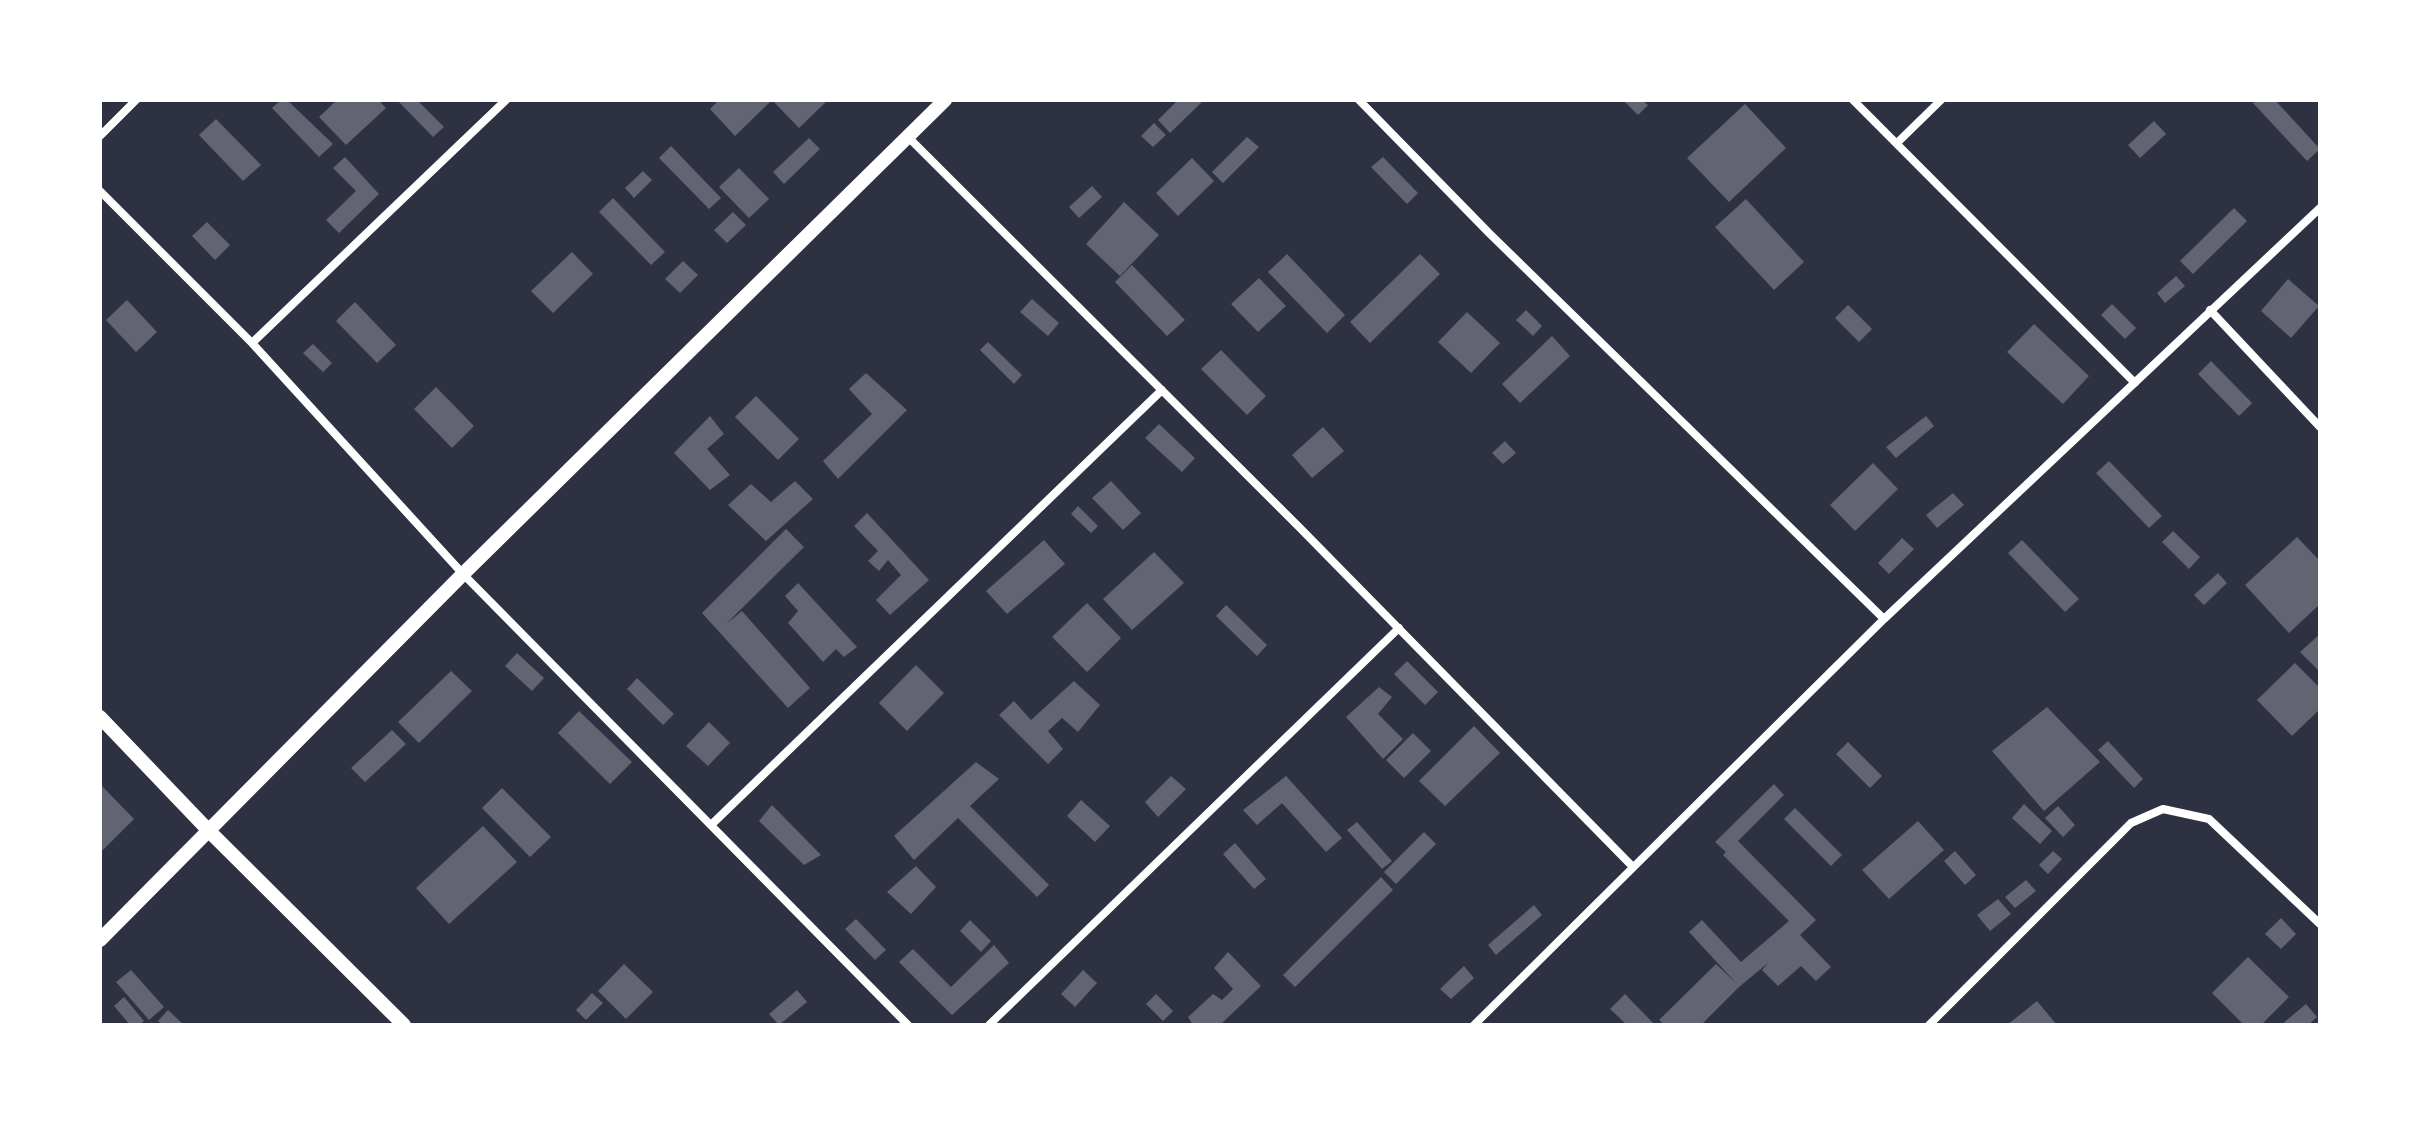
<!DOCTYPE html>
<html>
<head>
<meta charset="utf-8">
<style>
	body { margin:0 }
	#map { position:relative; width:2420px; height:1125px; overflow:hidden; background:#2d3142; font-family:Helvetica,sans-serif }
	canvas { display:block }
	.frame { position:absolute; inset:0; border:102px solid #fff; pointer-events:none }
</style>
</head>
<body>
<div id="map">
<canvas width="2420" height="1125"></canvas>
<div class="frame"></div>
</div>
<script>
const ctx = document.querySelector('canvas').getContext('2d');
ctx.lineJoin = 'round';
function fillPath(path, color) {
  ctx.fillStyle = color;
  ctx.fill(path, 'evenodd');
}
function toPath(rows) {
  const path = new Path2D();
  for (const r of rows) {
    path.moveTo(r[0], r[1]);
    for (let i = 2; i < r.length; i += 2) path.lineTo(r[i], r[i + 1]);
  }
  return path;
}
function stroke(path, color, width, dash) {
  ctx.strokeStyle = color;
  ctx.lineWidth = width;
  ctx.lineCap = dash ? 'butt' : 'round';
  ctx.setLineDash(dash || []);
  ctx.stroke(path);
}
const building = toPath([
	[281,100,287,100,333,144,319,157,272,108],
	[337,100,378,100,386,108,346,145,319,117],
	[397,100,417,100,444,127,433,137],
	[719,100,828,100,799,128,772,100,735,136,710,109],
	[1178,100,1204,100,1170,133,1158,120],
	[1623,100,1642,100,1648,105,1638,115],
	[2257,100,2275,100,2320,149,2307,161,2253,103],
	[1745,104,1786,148,1729,202,1687,158],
	[216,119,261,165,243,181,199,135],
	[2154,121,2166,134,2140,158,2128,145],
	[1154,123,1166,135,1153,147,1141,136],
	[1247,137,1259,147,1223,183,1212,172],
	[809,138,820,149,784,184,773,172],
	[671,146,721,198,709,209,659,158],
	[345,157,379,194,339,233,326,220,356,191,333,168],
	[1383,157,1418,193,1407,204,1371,167],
	[1192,158,1214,181,1178,216,1156,193],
	[739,168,769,199,749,218,719,187],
	[643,171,652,180,634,198,625,188],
	[1092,186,1102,197,1079,218,1069,207],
	[613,198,665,252,651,265,599,212],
	[1746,199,1804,262,1774,290,1715,227],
	[1124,202,1159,235,1120,276,1086,244],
	[2234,208,2247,221,2193,274,2180,261],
	[733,212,746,225,727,243,714,230],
	[207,222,230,245,215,260,192,236],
	[572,252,593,274,553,313,531,291],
	[1287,254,1345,315,1327,333,1268,272],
	[1420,254,1440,274,1370,343,1350,322],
	[683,261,698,275,680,293,665,279],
	[1132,265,1185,320,1167,336,1115,282],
	[2176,276,2185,286,2165,303,2157,293],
	[1259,278,1286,306,1258,332,1231,304],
	[2288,279,2319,306,2291,338,2261,311],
	[1032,299,1059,323,1048,336,1020,312],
	[127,300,157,332,136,352,106,320],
	[355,302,396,345,377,363,336,321],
	[2112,304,2136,328,2125,339,2101,315],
	[1848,305,1872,329,1859,342,1835,318],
	[1526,310,1542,326,1533,336,1516,320],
	[1467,312,1500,343,1471,373,1438,342],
	[2034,324,2089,376,2063,404,2007,352],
	[1552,336,1570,356,1520,403,1502,384],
	[988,342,1022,375,1014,384,980,350],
	[313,344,332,363,323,372,303,353],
	[1221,350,1266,396,1247,415,1201,369],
	[2211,361,2252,403,2239,416,2198,374],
	[866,373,907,410,838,479,823,461,872,414,849,389],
	[436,387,474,426,452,448,414,409],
	[756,396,799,439,778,460,735,417],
	[710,416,724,434,707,449,730,475,710,490,674,453],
	[1926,416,1934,426,1896,458,1886,447],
	[1159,424,1195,458,1182,472,1145,438],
	[1323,427,1344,451,1312,478,1292,455],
	[1505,441,1516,453,1503,464,1492,453],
	[2109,461,2162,516,2149,528,2096,473],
	[1873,463,1898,489,1855,531,1830,505],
	[795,481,813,499,766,541,728,505,751,484,771,502],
	[1111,481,1141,513,1123,530,1092,498],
	[1953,493,1964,505,1937,528,1926,515],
	[1078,506,1098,526,1091,533,1071,514],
	[867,513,929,580,890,615,876,600,901,575,888,560,879,571,868,561,878,551,854,526],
	[786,529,804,547,726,624,742,611,810,688,788,708,702,613],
	[2173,531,2200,557,2189,569,2162,542],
	[2297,537,2320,561,2320,604,2289,633,2245,585],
	[1902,538,1914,549,1889,574,1878,563],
	[1044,540,1065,564,1007,614,986,591],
	[2022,540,2079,599,2065,612,2008,553],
	[1154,552,1184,583,1132,630,1103,599],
	[2218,573,2227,583,2204,605,2194,595],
	[798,583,857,647,844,657,836,649,823,662,788,623,798,611,785,596],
	[1087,603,1121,638,1087,672,1052,637],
	[1226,605,1267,645,1257,656,1216,616],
	[2320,634,2320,672,2300,652],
	[517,653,544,678,532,691,505,666],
	[1407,661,1438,692,1425,705,1394,674],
	[2295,663,2320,688,2320,709,2292,736,2257,700],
	[916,665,944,693,907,731,879,703],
	[451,671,472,691,419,743,398,722],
	[637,678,674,714,663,725,627,689],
	[1074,681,1100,705,1078,732,1062,718,1048,731,1063,749,1048,764,999,715,1014,701,1031,720],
	[1379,687,1392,697,1378,714,1403,739,1383,759,1346,717],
	[2047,707,2100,762,2044,811,1992,751],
	[579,711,632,762,610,784,558,733],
	[709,722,730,743,708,766,686,746],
	[1474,726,1500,753,1445,806,1419,781],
	[392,730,406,744,365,782,351,768],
	[1413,733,1431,751,1404,778,1386,760],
	[2108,741,2143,779,2134,788,2098,750],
	[1848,742,1882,776,1870,788,1836,754],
	[976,762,999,779,970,806,1049,885,1037,897,958,818,914,860,894,836],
	[1171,776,1186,789,1158,817,1145,802],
	[1286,776,1342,838,1326,852,1282,803,1257,825,1243,810],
	[100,784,134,819,103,850,100,847],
	[1774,784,1784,795,1738,841,1816,920,1800,935,1831,967,1816,981,1801,966,1778,986,1762,970,1768,963,1739,987,1701,1025,1665,1025,1659,1020,1716,964,1736,983,1689,932,1702,920,1741,962,1789,921,1723,855,1726,852,1715,842],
	[502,788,551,837,530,857,482,808],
	[1081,800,1110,826,1095,842,1067,816],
	[2024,804,2052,831,2040,844,2012,818],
	[772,805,821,855,804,865,759,821],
	[2058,806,2075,825,2063,837,2045,818],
	[1795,808,1842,855,1831,866,1784,819],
	[1918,821,1944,850,1889,899,1862,870],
	[1357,822,1392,861,1382,869,1347,830],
	[483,826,517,862,449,924,416,888],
	[1424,832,1436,844,1396,884,1384,872],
	[1235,843,1266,879,1254,889,1223,854],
	[1955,851,1976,875,1965,885,1944,861],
	[2053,851,2062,859,2048,874,2039,865],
	[916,866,936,887,911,914,887,892],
	[1381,877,1393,890,1295,987,1283,975],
	[2026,880,2036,891,2015,908,2005,897],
	[1998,899,2011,914,1990,931,1977,915],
	[1534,905,1542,915,1496,955,1488,945],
	[2281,918,2296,934,2281,949,2265,934],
	[856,919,886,950,875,960,845,929],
	[970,920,991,941,981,952,960,931],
	[994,945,1009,963,952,1015,899,962,913,949,951,987],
	[1228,952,1261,986,1220,1025,1193,1025,1188,1017,1213,994,1222,1000,1233,989,1214,968],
	[2248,957,2289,997,2261,1025,2244,1025,2212,993],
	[624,964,653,992,626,1019,598,991],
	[1464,966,1474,978,1451,999,1440,989],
	[131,970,164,1007,149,1020,116,982],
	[1083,970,1097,983,1075,1007,1061,994],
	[797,990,807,1002,779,1025,769,1014],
	[592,993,603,1003,586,1020,576,1010],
	[1156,994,1173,1011,1163,1021,1146,1004],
	[1625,994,1655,1025,1627,1025,1610,1009],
	[124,997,144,1021,139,1025,130,1025,114,1006],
	[2037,1001,2057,1025,2007,1025],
	[2306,1004,2317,1017,2308,1025,2281,1025],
	[168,1010,184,1025,163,1025,158,1021]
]);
const minor = toPath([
	[1359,100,1489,233,1884,619],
	[1853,100,2135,383],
	[100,136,136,100],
	[908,137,1300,528,1633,867],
	[1897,143,1941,100],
	[100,191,252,343,463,574,908,1025],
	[2210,310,2320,427],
	[252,343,506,100],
	[711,825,1162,390],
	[989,1025,1399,628],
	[1474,1025,1884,619,2320,208],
	[1929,1025,2131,823,2163,809,2209,819,2320,924]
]);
const tertiary = toPath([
	[100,717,209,831,404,1025],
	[100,940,463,574,945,100]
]);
fillPath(building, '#626471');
stroke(minor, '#fff', 8);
stroke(tertiary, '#fff', 14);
</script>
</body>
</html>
